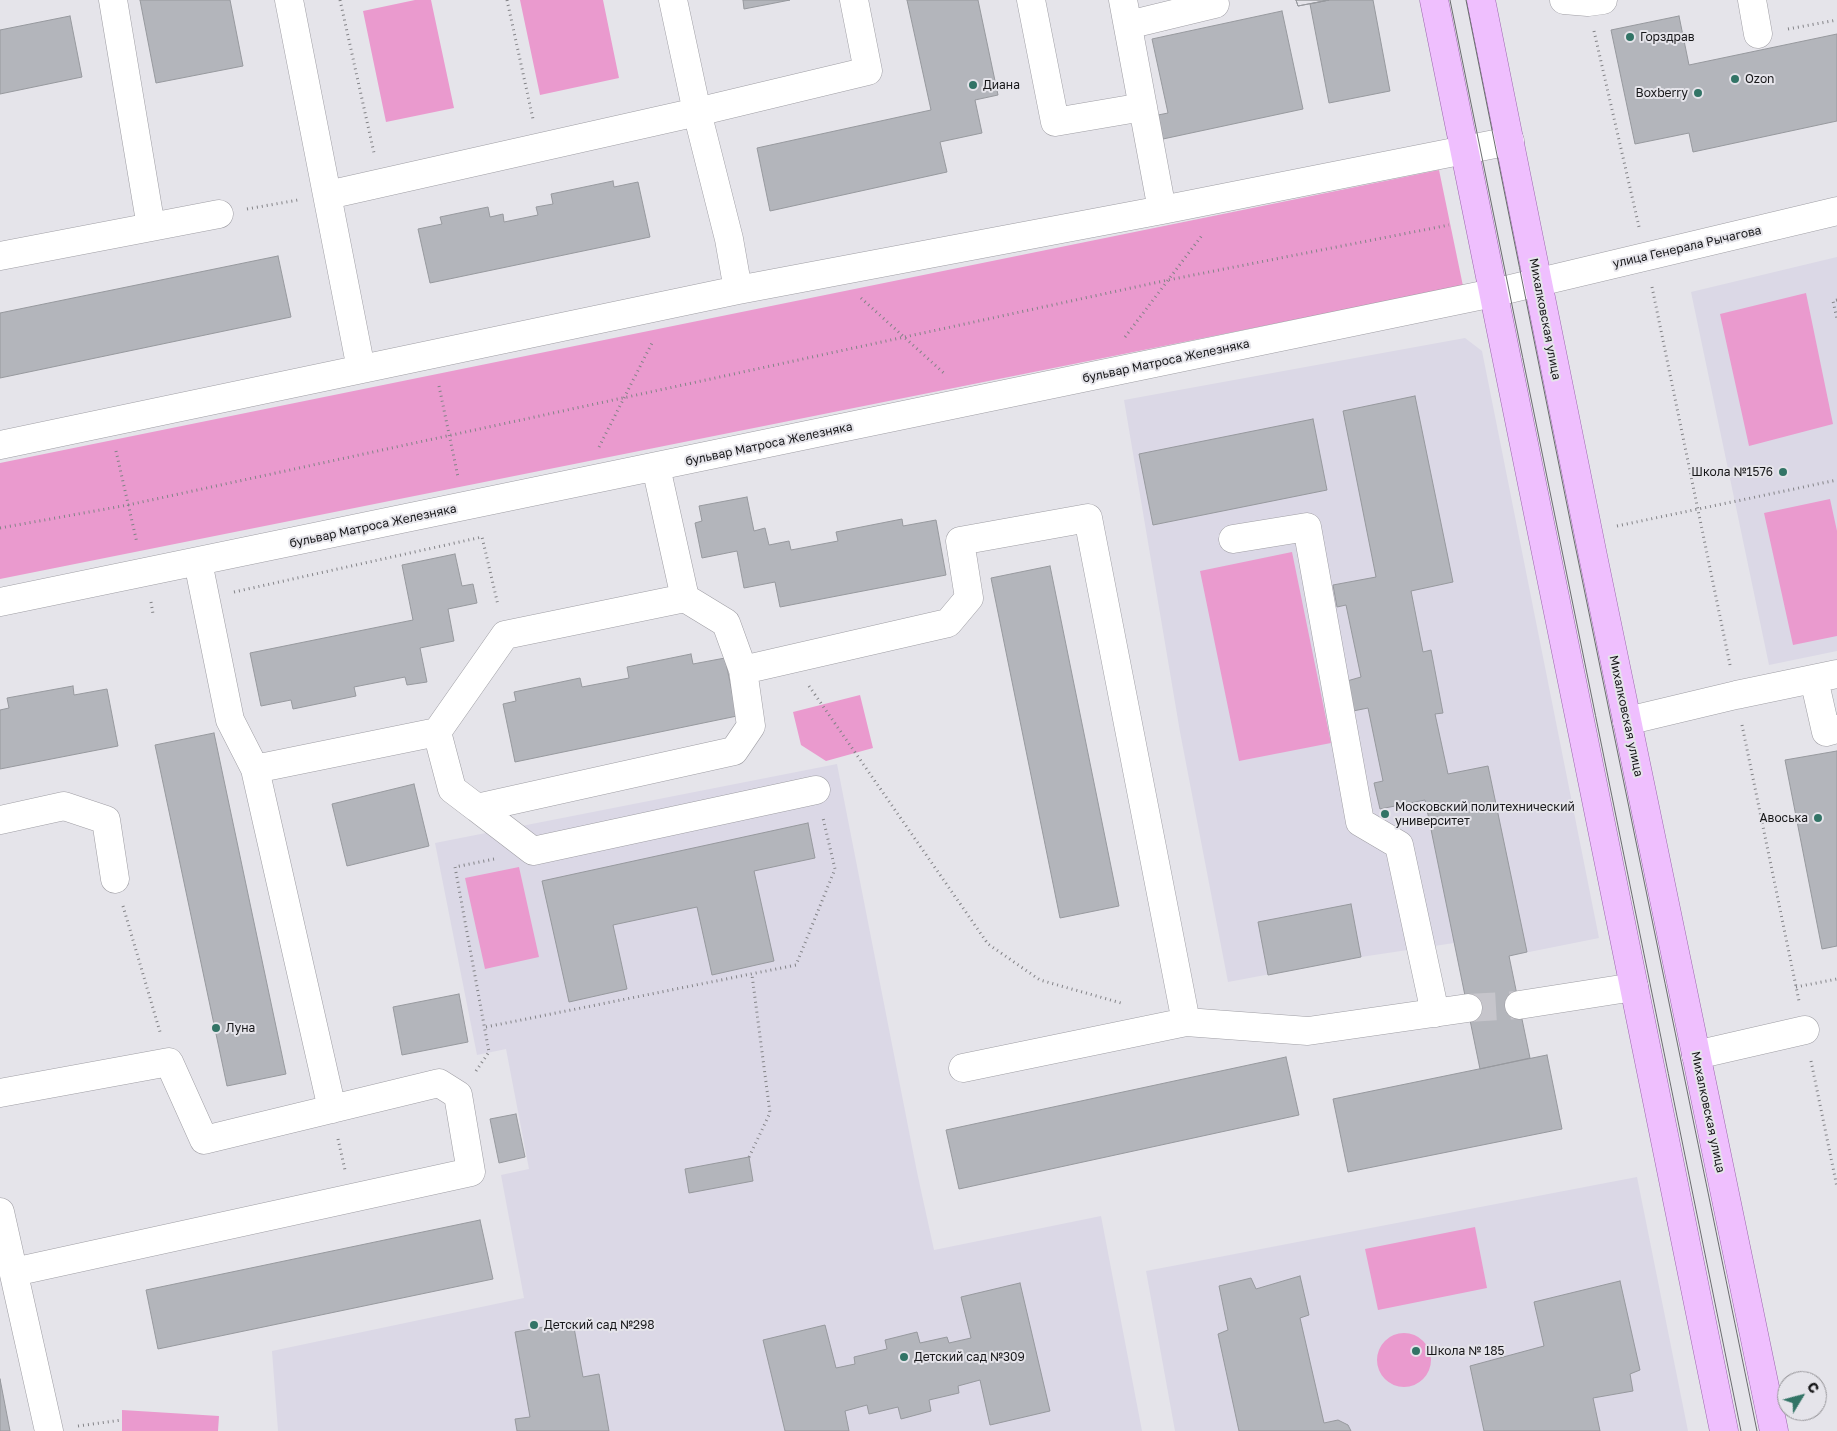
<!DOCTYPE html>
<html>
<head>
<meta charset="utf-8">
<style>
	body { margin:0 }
	#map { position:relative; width:1837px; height:1431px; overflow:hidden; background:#e5e4ea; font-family:"Golos Text",sans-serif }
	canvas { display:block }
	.north { position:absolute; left:1777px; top:1371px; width:50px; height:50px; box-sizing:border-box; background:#e5e4ea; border:1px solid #939296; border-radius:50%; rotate:53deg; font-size:14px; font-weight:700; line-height:20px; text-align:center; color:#171719 }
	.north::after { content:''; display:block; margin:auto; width:18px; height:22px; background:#327466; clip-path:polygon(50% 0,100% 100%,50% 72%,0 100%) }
</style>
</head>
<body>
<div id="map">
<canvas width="1837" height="1431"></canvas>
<div class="north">С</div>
</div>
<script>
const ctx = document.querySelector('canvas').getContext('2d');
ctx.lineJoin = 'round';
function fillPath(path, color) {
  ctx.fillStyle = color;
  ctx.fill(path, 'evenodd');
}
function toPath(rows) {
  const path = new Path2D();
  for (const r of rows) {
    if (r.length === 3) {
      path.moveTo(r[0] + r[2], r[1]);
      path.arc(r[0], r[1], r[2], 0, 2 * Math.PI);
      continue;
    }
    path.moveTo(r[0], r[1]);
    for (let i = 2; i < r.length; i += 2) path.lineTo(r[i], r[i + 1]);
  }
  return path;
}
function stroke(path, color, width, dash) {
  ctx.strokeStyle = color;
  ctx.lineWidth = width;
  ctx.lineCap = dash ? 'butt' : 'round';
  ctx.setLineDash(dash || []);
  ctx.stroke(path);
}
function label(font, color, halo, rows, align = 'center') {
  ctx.font = font + ' "Golos Text",sans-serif';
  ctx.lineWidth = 4;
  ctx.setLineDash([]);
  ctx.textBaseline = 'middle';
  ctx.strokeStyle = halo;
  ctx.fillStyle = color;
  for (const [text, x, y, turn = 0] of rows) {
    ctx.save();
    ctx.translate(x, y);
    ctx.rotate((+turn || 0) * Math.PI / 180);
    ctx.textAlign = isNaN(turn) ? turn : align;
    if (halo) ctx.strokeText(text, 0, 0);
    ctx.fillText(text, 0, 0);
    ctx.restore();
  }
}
const built = toPath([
	[1837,257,1837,651,1769,665,1691,292],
	[1465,338,1482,351,1599,938,1509,956,1530,1058,1547,1055,1562,1129,1348,1172,1333,1099,1480,1069,1454,943,1361,957,1228,982,1180,732,1124,400],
	[837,764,917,1172,934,1250,1101,1216,1142,1431,278,1431,272,1351,524,1298,501,1175,529,1169,506,1049,477,1055,435,843],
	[1637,1177,1688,1431,1175,1431,1146,1271]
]);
const green = toPath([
	[415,0,431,0,454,108,386,122,363,11],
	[520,0,603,0,619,78,540,95],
	[1439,170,1463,286,0,579,0,463],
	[1806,293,1833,424,1749,446,1720,314],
	[1830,499,1837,531,1837,636,1793,645,1764,513],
	[1292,552,1331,743,1239,761,1200,571],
	[860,695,873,748,826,761,801,745,793,712],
	[519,867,539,957,485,969,465,878],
	[1475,1227,1487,1288,1378,1310,1365,1249],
	[1404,1360,27],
	[122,1410,219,1416,218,1431,122,1431]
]);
const building = toPath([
	[140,0,230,0,243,66,156,83,140,0],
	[743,0,790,0,744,9,743,0],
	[907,0,978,0,998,95,975,100,982,133,940,142,947,172,770,211,757,148,931,110,907,0],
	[1296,0,1329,0,1298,6,1296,0],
	[1296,0,1329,0,1298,6,1296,0],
	[1329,0,1373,0,1390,91,1329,103,1310,4,1329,0],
	[1282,11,1303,109,1163,139,1158,115,1168,113,1152,39,1282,11],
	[70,16,82,77,0,94,0,30,70,16],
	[1679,16,1689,65,1837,34,1837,121,1693,152,1689,133,1635,144,1611,30,1679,16],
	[613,181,614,187,638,182,650,237,430,283,418,229,442,224,440,217,488,207,490,217,503,214,504,222,538,215,536,207,553,204,551,194,613,181],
	[278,256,291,317,0,378,0,313,278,256],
	[1415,396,1453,582,1411,591,1423,652,1431,650,1443,713,1435,714,1448,774,1488,766,1527,952,1509,956,1530,1058,1480,1069,1425,800,1380,809,1374,783,1383,781,1368,708,1353,711,1347,681,1361,677,1346,605,1337,607,1333,585,1376,577,1343,411,1415,396],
	[1313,419,1327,490,1153,525,1139,454,1313,419],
	[747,497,754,531,765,528,769,545,789,541,791,550,838,541,836,532,902,519,903,526,936,520,946,575,780,607,775,582,744,588,737,551,702,558,695,523,702,521,699,506,747,497],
	[455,554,462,586,473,584,477,603,448,609,454,641,420,648,427,682,407,685,405,677,354,687,356,696,293,709,291,700,261,706,250,653,413,620,402,565,455,554],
	[1050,566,1119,906,1060,918,991,578,1050,566],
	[691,654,693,664,725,658,737,716,515,762,503,704,516,701,514,692,580,678,582,687,629,678,627,667,691,654],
	[73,686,74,695,107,689,118,746,0,769,0,710,9,708,7,698,73,686],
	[214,733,286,1074,227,1086,155,745,214,733],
	[1837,751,1837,946,1822,949,1785,760,1837,751],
	[414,784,429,846,347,866,332,804,414,784],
	[808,823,815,858,754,871,774,961,712,975,697,907,613,925,627,989,569,1002,542,881,808,823],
	[1351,904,1361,957,1268,975,1258,922,1351,904],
	[459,994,468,1042,402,1055,393,1007,459,994],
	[1547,1055,1562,1129,1348,1172,1333,1099,1547,1055],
	[1286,1057,1299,1115,959,1189,946,1130,1286,1057],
	[516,1114,525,1157,499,1163,490,1119,516,1114],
	[749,1157,753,1181,689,1193,685,1169,749,1157],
	[480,1220,493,1279,158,1349,146,1290,480,1220],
	[1300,1276,1309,1315,1300,1318,1324,1423,1338,1420,1348,1425,1351,1431,1239,1431,1218,1334,1228,1330,1219,1286,1251,1278,1256,1289,1300,1276],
	[1620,1281,1640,1370,1630,1374,1633,1391,1593,1398,1600,1431,1484,1431,1470,1366,1544,1346,1534,1302,1620,1281],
	[1020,1283,1050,1411,990,1425,980,1380,958,1386,959,1393,929,1400,931,1411,901,1419,898,1407,869,1414,867,1405,845,1411,849,1431,785,1431,763,1340,825,1325,836,1368,855,1364,854,1357,887,1349,885,1340,917,1332,920,1343,947,1337,949,1343,971,1338,961,1297,1020,1283],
	[573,1322,583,1377,599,1374,609,1431,517,1431,515,1419,530,1417,515,1332,573,1322],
	[0,1379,10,1431,0,1431,0,1379]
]);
const minorTunnel = toPath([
	[1468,1008,1519,1005]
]);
const path = toPath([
	[340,0,374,153],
	[507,0,533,119],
	[1788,29,1837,20],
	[1594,31,1639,227],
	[247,209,298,200],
	[1652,287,1730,665],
	[861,298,946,375],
	[1837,300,1833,301,1837,319],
	[1125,337,1203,234],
	[439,386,458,477],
	[599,447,653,341],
	[116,451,137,543],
	[1617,526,1837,480],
	[0,528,128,505,1168,280,1449,225],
	[234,592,482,537,498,605],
	[151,602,153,614],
	[809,686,988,944,1040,980,1121,1003],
	[1742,725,1799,1001],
	[123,906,160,1032],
	[1796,987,1837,979],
	[486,1027,796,965,835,869,823,818],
	[1811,1061,1837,1187],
	[476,1071,489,1052,455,867,494,859],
	[338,1139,345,1170],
	[749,1157,770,1113,752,975],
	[78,1426,122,1420]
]);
const minor = toPath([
	[113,0,151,227],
	[289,0,361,369],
	[673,0,697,112,729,239,738,290],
	[1031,0,1055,122,1143,107],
	[1123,0,1162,210],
	[1564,0,1588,2,1603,0],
	[1752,0,1758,34],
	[1128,25,1215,4],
	[328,195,697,112,868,71,854,0],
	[0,256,219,214],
	[0,445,738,290,1162,210,1510,141],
	[656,467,685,598,726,623,743,670,948,623,969,598,960,541,1088,518,1186,1022,963,1068],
	[1233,539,1307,527,1360,822,1399,845,1435,1013],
	[198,562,230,720,255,769,332,1109],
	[0,602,1493,293,1837,211],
	[1814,679,1826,732,1837,729],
	[1627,721,1736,695,1837,674],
	[437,732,452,789,477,808,734,751,751,726,743,670],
	[255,769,437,732,505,635,685,598],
	[477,808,533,851,816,790],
	[0,820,64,806,106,820,115,879],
	[1519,1005,1634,987],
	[1186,1022,1308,1031,1468,1008],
	[1696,1055,1805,1030],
	[0,1093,169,1062,204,1140,439,1083,458,1095,471,1172,14,1272],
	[0,1212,49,1431]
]);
const major = toPath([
	[1434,0,1724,1431],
	[1481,0,1593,556,1774,1431]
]);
const tram = toPath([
	[1450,0,1741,1431],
	[1466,0,1573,535,1757,1431]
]);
const markers = [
	[1630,37,5,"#327466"],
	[1735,79,5,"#327466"],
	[973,85,5,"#327466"],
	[1698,93,5,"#327466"],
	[1783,472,5,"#327466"],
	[1385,814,5,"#327466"],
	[1818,818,5,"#327466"],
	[216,1028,5,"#327466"],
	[534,1325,5,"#327466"],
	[1416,1351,5,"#327466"],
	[904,1357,5,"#327466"]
];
const poiNames = [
	["Горздрав",1640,37],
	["Ozon",1745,79],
	["Диана",983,85],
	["Boxberry",1688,93,"right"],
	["Школа №1576",1773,472,"right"],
	["Московский политехнический",1395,807],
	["университет",1395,821],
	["Авоська",1808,818,"right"],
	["Луна",226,1028],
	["Детский сад №298",544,1325],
	["Школа № 185",1426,1351],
	["Детский сад №309",914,1357]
];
const streetNames = [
	["улица Генерала Рычагова",1687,247,-13],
	["Михалковская улица",1545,319,79],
	["бульвар Матроса Железняка",1166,361,-12],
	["бульвар Матроса Железняка",769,444,-12],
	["бульвар Матроса Железняка",373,526,-12],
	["Михалковская улица",1626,716,78],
	["Михалковская улица",1708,1112,78]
];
fillPath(built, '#dbd8e6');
fillPath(green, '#ea9ace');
fillPath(building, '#b3b5bb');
stroke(building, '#97999e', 1);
stroke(minorTunnel, '#c6c5cb', 28, [28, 14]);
stroke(minor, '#9f9ea4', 29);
stroke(major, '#9c68ae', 29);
stroke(path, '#838387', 3, [1, 4]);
stroke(minor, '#fff', 28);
stroke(major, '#efbffe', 28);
stroke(tram, '#6b6b6f', 1);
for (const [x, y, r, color] of markers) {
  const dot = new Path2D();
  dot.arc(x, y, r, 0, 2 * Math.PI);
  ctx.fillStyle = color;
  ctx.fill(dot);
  stroke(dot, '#e5e4ea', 2);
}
label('12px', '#171719', '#e5e4ea', poiNames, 'left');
label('12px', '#171719', '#e5e4ea', streetNames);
</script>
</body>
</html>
